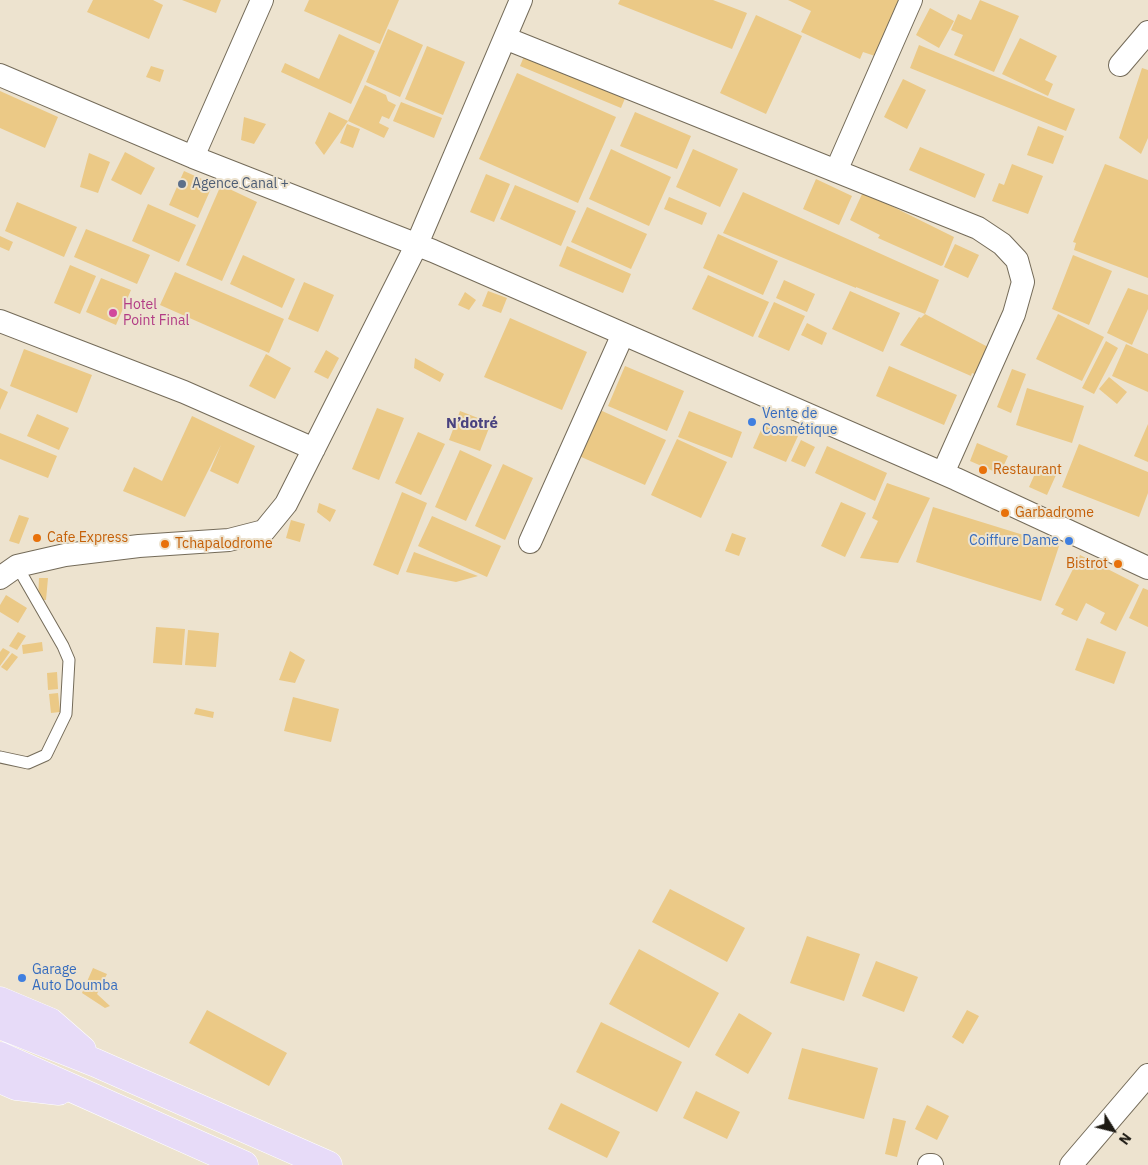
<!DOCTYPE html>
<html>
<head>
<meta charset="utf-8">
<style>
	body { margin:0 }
	#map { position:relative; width:1148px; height:1165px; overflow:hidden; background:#ede3cf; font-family:"IBM Plex Sans",sans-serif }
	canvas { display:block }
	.north { position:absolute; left:1088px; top:1105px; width:50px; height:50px; -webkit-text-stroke:4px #ede3cf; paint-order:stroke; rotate:126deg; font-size:14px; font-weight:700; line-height:20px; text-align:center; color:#1d1a13 }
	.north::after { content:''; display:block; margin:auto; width:18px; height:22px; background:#1d1a13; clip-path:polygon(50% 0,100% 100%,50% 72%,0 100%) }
</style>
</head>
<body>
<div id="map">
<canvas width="1148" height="1165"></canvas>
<div class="north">N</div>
</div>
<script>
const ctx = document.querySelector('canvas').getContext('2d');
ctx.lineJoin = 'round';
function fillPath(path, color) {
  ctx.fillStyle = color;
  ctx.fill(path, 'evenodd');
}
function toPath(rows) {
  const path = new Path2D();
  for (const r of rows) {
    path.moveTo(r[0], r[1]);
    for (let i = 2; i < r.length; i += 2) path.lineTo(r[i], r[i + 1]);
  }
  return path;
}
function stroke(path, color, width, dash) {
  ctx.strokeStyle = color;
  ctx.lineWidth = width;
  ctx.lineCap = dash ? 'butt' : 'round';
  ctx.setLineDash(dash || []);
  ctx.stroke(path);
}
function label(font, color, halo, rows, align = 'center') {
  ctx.font = font + ' "IBM Plex Sans",sans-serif';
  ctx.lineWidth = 4;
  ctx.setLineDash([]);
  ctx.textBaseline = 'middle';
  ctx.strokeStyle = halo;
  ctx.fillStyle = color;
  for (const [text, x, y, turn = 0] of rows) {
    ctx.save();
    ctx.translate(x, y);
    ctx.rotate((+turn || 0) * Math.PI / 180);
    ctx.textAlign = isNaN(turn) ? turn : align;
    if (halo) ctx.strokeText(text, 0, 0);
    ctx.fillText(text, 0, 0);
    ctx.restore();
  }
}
const building = toPath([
	[93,0,153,0,163,5,149,39,87,12],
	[182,0,221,0,216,13],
	[309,0,399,0,380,44,304,11],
	[620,0,713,0,747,13,732,49,618,4],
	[788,0,903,0,881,58,863,52,860,59,801,32,811,11],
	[980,0,1019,16,994,72,954,55,963,35,951,30,958,14,971,20],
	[930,8,954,21,939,48,916,35],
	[756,15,802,36,766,114,720,93],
	[388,29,423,45,400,97,366,82],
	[339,34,375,51,351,104,281,72,285,63,319,79],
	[1020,38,1057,56,1045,80,1053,84,1048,96,1002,74],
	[919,45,1075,109,1066,131,910,68],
	[427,46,465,62,443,115,405,99],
	[525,54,626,96,621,108,520,66],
	[151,66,164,70,160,82,146,77],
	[1142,68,1148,70,1148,138,1141,154,1119,138],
	[517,73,616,117,578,203,479,159],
	[903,79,926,90,907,129,884,117],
	[365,85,386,95,388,101,396,105,389,119,382,116,379,123,389,128,384,138,348,121],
	[0,91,58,117,45,148,0,128],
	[401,102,442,118,434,138,393,121],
	[329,112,348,121,324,155,315,143],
	[635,112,691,136,677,169,620,146],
	[244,117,266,124,254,144,241,140],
	[347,124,360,129,353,148,340,143],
	[1038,126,1064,136,1053,164,1027,155],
	[920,147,985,174,975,198,909,170],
	[611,149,671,177,649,226,589,199],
	[693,149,738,169,720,207,676,187],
	[125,152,155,168,141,195,111,180],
	[89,153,110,162,98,193,80,187],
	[1012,164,1043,176,1028,214,992,201,999,183,1004,185],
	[1105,164,1148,180,1148,278,1074,250,1076,243,1073,242],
	[184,171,213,184,198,218,169,205],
	[486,174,510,184,494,222,470,212],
	[816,179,852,196,839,225,803,209],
	[221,185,257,202,222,281,186,265],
	[515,185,576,211,561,246,500,219],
	[743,192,939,280,925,314,856,287,856,288,723,233],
	[863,192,954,237,943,265,941,266,878,238,880,235,850,220],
	[669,197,707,213,702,225,664,209],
	[17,202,77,227,64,257,5,231],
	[148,204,196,225,179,262,132,241],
	[587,207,647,234,631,269,571,242],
	[86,229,150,255,137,284,74,257],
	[718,234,778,261,763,295,703,268],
	[0,236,13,242,9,251,0,247],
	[955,244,979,255,968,278,944,267],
	[567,246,631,274,623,293,559,266],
	[243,255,295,279,282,308,230,284],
	[1073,255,1112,271,1089,325,1052,309],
	[70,265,96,276,80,314,54,303],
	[175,272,284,319,269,353,160,305],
	[708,275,769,302,753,337,692,309],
	[101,278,131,290,116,325,86,312],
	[784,280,815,294,807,312,776,298],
	[304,282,334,295,318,332,288,319],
	[1128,288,1148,295,1148,309,1132,345,1107,333],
	[488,291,507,298,501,313,482,306],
	[850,291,900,313,883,352,832,329],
	[465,292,476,300,469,310,458,305],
	[774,302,805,316,789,351,758,337],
	[925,314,988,347,979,376,972,373,971,376,900,345,919,317,921,318],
	[1058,314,1104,337,1082,381,1036,359],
	[510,318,587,352,562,410,484,377],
	[807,323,827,333,822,345,801,335],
	[1106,341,1118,348,1094,394,1082,388],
	[1126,344,1148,354,1148,392,1112,376],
	[24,349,92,375,77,413,10,386],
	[326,350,339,358,328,379,314,372],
	[266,354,291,368,275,399,249,386],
	[415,358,444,374,440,382,414,368],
	[625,366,684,391,667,431,608,406],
	[889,366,957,395,944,425,876,396],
	[1012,369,1026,374,1011,413,997,407],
	[1109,377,1127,392,1117,404,1099,389],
	[0,388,8,392,0,410],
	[1027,388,1084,406,1072,443,1016,425],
	[377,408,404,418,379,480,352,469],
	[600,410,666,440,645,485,579,456],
	[460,411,491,423,480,451,449,440],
	[689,411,742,432,732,458,678,437],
	[37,414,69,428,59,450,27,436],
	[192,416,255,446,238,484,210,471,221,445,185,517,123,491,134,467,162,481],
	[765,421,798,436,786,462,753,448],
	[1148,424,1148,462,1134,456],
	[418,432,445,444,421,495,395,483],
	[0,433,57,456,48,478,0,459],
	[677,439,727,462,701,518,651,495],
	[801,440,815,447,805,467,791,461],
	[977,443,1008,456,1000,474,970,461],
	[1079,444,1148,472,1148,493,1139,517,1062,487],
	[827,446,887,473,875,501,815,473],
	[460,450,492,465,466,521,435,507],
	[503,464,533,478,505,540,475,526],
	[1038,467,1056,475,1047,495,1029,487],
	[887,483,930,498,898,563,860,558,878,521,872,518],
	[402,492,427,503,398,575,373,565],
	[841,502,866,513,845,557,821,546],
	[319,503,336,510,330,522,317,512],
	[933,507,1059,546,1041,601,916,562],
	[19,515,29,518,19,544,9,541],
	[432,516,501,546,487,577,418,546],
	[291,520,305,524,300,542,286,538],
	[732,533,746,538,739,556,725,551],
	[414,552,478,576,456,582,406,572],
	[1080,555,1139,585,1116,631,1100,623,1105,613,1086,603,1077,621,1061,614,1064,609,1055,605],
	[39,578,48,578,46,600,38,600],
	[1143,588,1148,590,1148,627,1129,618],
	[6,595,27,608,18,623,0,612,0,605],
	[156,627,185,629,182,665,153,663],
	[188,630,219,633,216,667,185,665],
	[18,632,26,636,17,650,9,646],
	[1087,638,1126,652,1114,684,1075,670],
	[42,642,43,651,23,654,22,645],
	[3,648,10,652,0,666,0,652],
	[290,651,305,660,295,683,279,680],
	[12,653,18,657,7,671,1,667],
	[57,672,58,689,48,690,47,673],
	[58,693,60,712,51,713,49,694],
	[293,697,339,709,331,742,284,731],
	[196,708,214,712,213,718,194,714],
	[670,889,745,928,727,962,652,922],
	[807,936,860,954,844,1001,790,983],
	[639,949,719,993,689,1048,609,1004],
	[876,961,918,977,904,1012,862,996],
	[93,968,107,974,97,994,110,1006,105,1008,82,993],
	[207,1010,287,1053,269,1086,189,1043],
	[967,1010,979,1016,963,1044,952,1037],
	[739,1013,772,1033,748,1074,715,1055],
	[601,1022,682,1062,657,1112,576,1072],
	[802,1048,878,1068,864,1119,788,1099],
	[696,1091,740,1112,727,1139,683,1118],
	[561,1103,620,1132,607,1158,548,1129],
	[927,1105,949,1116,937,1140,915,1129],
	[893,1118,906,1121,897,1157,885,1154]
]);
const lane = toPath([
	[0,757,28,763,46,755,66,714,69,660,63,646,17,566]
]);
const street = toPath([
	[505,38,978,228,1002,244,1017,260,1023,282,1014,314,943,473],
	[1120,65,1148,32],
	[0,75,193,157,433,251,956,479,1148,568],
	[193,157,262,0],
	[836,171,911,0],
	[0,321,184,392,314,449],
	[530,542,623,334],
	[0,578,17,566,65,555,139,546,229,540,264,531,286,504,417,244,521,0],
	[929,1165,932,1165],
	[1071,1165,1148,1075]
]);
const primary = toPath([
	[0,1001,50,1022,82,1050],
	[0,1025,96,1063,328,1165],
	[0,1056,244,1165],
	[0,1079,16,1086,59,1091]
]);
const markers = [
	[182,184,5,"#5c6f8a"],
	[113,313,5,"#d1479c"],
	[752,422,5,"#3f7fe0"],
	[983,470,5,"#e8710a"],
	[1005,513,5,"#e8710a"],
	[37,538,5,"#e8710a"],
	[1069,541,5,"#3f7fe0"],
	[165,544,5,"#e8710a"],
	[1118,564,5,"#e8710a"],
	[22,978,5,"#3f7fe0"]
];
const serviceNames = [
	["Agence Canal +",192,184]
];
const hotelNames = [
	["Hotel",123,305],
	["Point Final",123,321]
];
const shopNames = [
	["Vente de",762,414],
	["Cosmétique",762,430],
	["Coiffure Dame",1059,541,"right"],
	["Garage",32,970],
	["Auto Doumba",32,986]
];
const foodNames = [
	["Restaurant",993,470],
	["Garbadrome",1015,513],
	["Cafe Express",47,538],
	["Tchapalodrome",175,544],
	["Bistrot",1108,564,"right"]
];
const neighbourhoodNames = [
	["N’dotré",472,424]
];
fillPath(building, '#ebc986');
stroke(lane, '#746b59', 13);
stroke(street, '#746b59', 24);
stroke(primary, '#fff', 29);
stroke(lane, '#fff', 11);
stroke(street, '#fff', 22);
stroke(primary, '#e7dbf8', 28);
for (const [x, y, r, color] of markers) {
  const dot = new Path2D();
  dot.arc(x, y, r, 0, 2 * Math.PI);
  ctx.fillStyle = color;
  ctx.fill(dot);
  stroke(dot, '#ede3cf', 2);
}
label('14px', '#4e5e75', '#ede3cf', serviceNames, 'left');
label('14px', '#b23c85', '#ede3cf', hotelNames, 'left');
label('14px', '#366cbe', '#ede3cf', shopNames, 'left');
label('14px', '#c56008', '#ede3cf', foodNames, 'left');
label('bold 15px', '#48417f', '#ede3cf', neighbourhoodNames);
</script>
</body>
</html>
